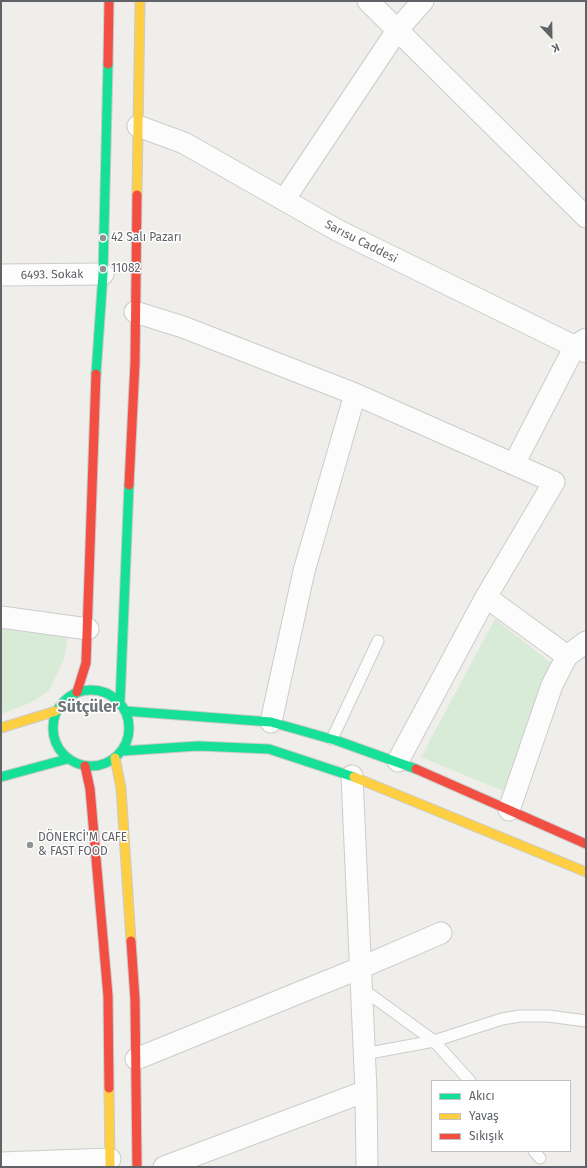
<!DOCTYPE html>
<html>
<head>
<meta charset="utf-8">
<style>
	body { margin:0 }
	#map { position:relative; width:587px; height:1168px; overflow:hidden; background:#efeeea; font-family:"Fira Sans",sans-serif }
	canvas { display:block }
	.frame { position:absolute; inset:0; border:2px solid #5f6368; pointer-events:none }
	.legend { position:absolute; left:431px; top:1080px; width:140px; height:72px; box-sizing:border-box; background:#fff; border:1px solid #bfc1c3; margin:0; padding:5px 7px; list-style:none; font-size:12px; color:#5f6368 }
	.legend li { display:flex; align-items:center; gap:8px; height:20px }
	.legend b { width:20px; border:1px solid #bfc1c3 }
	.north { position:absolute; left:531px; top:16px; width:40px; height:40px; -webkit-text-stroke:3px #fff; paint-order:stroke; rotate:158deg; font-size:11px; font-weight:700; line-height:16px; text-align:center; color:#5f6368 }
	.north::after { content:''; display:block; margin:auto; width:14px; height:18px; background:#5f6368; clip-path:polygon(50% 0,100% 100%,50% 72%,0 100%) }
</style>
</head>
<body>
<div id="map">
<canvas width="587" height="1168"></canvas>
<div class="frame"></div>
<ul class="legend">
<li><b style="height:5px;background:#16e098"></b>Akıcı</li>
<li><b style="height:5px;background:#ffcf43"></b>Yavaş</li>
<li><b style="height:5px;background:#f24e42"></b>Sıkışık</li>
</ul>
<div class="north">K</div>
</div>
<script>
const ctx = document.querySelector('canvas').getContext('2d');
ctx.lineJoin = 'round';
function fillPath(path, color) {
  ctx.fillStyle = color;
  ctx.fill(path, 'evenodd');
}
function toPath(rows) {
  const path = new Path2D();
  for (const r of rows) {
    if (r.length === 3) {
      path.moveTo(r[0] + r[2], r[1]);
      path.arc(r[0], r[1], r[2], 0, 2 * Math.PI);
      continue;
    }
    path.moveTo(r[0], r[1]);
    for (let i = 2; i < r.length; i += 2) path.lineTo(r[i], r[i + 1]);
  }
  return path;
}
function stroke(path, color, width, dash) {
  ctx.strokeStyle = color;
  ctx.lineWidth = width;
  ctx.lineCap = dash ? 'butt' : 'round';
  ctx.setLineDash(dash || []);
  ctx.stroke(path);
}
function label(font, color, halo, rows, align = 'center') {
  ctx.font = font + ' "Fira Sans",sans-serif';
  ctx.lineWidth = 3;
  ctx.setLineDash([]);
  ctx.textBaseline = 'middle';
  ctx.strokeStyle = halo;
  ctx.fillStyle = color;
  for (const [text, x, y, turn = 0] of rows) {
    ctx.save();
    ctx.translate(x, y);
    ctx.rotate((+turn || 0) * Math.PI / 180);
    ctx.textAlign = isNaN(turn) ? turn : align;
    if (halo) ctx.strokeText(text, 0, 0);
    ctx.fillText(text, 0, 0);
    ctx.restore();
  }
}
const green = toPath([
	[495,619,555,666,503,791,421,757],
	[1,623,68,634,64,659,49,691,30,703,1,714]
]);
const lane = toPath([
	[332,739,378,641],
	[361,988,434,1041,470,1081],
	[364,1054,434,1041,502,1019,520,1016,548,1016,586,1021],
	[534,1151,540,1158]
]);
const street = toPath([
	[368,1,586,217],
	[138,126,184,143,337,230,586,352],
	[284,200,398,29,423,1],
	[1,275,103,274],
	[135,312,183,327,355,394,554,482,486,597,398,761],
	[514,464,575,346,586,339],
	[486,597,567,656],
	[1,617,88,629],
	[271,722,304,571,355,394],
	[352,776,366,1091,367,1167],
	[509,810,552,685,567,656,586,642],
	[136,1059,360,968,441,933],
	[1,1163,110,1159],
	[164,1167,366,1091]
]);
const fast = toPath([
	[96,374,103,274,108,64],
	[91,728,38],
	[120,703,129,485],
	[125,711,271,722,338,741,416,769],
	[122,751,198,746,269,749,354,777],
	[1,777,67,759]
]);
const slow = toPath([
	[137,195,140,1],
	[1,728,56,711],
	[115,758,121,788,131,941],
	[354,777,586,872],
	[109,1088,110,1167]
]);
const jam = toPath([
	[108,64,109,1],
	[129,485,135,363,137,195],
	[77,692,86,663,96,374],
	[85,766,90,789,108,996,109,1088],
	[416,769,586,844],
	[131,941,135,999,137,1167]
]);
const markers = [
	[103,238,4,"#919496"],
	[103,269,4,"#919496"],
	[30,845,4,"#919496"]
];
const poiNames = [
	["42 Salı Pazarı",111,238],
	["11082",111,269],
	["DÖNERCİ'M CAFE",38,838],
	["& FAST FOOD",38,852]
];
const streetNames = [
	["Sarısu Caddesi",361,242,27],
	["6493. Sokak",52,275,-1]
];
const districtNames = [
	["Sütçüler",88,708]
];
fillPath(green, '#d8ebd6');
stroke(lane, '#cbcccc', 13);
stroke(street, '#cbcccc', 23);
stroke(fast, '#cacacb', 11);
stroke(slow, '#cacacb', 11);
stroke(jam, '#cacacb', 11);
stroke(lane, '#fdfcfc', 11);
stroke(street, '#fdfcfc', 21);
stroke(fast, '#16e098', 9);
stroke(slow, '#ffcf43', 9);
stroke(jam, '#f24e42', 9);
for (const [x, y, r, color] of markers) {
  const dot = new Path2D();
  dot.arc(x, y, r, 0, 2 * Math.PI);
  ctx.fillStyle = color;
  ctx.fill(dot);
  stroke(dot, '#fff', 1.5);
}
label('12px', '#5f6368', '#fff', poiNames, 'left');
label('12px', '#5f6368', '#fff', streetNames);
label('bold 16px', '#70757a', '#fff', districtNames);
</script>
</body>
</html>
